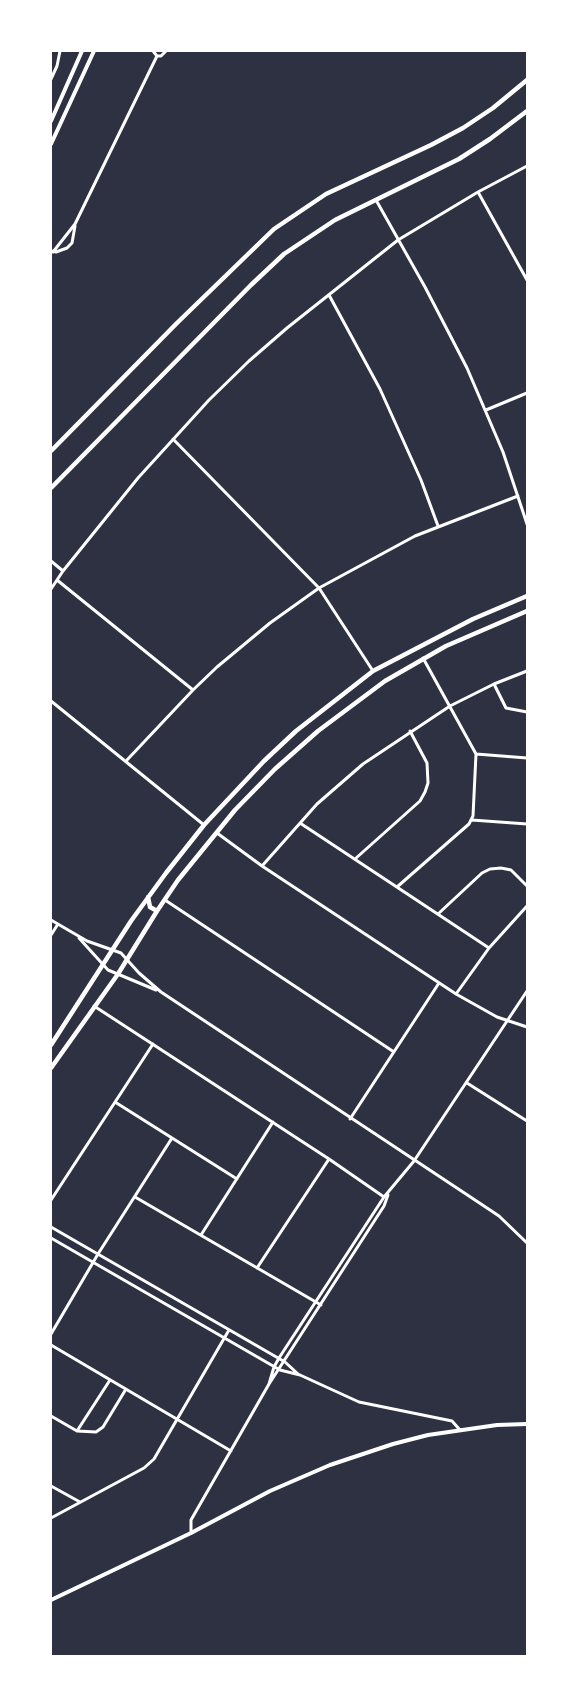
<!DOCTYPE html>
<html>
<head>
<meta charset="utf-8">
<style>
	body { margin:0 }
	#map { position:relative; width:578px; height:1707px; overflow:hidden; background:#2d3142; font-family:Barlow,sans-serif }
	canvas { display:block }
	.frame { position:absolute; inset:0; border:52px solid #fff; pointer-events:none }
</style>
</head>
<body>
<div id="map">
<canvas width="578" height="1707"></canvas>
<div class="frame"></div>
</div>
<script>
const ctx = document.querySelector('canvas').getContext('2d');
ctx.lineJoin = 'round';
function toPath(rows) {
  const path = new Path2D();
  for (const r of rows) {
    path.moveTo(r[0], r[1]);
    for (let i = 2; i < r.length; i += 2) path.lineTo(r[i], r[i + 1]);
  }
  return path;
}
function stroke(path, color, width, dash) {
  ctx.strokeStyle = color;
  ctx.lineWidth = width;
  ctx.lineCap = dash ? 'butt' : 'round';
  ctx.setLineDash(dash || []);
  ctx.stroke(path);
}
const minor = toPath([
	[153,51,157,56],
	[51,79,57,66,60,51],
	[478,192,527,280],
	[376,200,425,287,467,368,503,452,527,524],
	[51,251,56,252,67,248,72,243,75,226],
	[53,252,75,224,157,56,161,56,166,51],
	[329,295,380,389,421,480,438,526],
	[486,410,527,393],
	[173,439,319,588,373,671],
	[51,561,63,571],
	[57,580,193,690],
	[51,589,63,571,138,478,209,400,249,361,287,328,398,240,478,192,527,166],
	[494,684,506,708,527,712],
	[51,701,204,825],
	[476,754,527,758],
	[127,760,193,690,217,667,270,623,319,588,415,536,518,496],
	[472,820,527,824],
	[300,823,489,948],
	[217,833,262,866,456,994,497,1017,527,1027],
	[355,859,420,801,425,792,428,783,427,763,410,731],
	[262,866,317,804,363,764,450,706,494,684,527,671],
	[397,887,469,824,473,816,476,754,423,658],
	[165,900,394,1052],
	[438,914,482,873,490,869,501,868,511,870,527,886],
	[51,920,87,941,121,953,139,973,161,992,481,1204,499,1216,527,1243],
	[51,935,58,924],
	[79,938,108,970,156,990],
	[456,994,489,948,527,906],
	[94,1006,329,1159,384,1197],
	[467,1083,527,1121],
	[115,1102,237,1179],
	[350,1119,439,983],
	[135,1197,321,1305],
	[51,1200,153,1044],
	[51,1227,285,1362,298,1374],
	[201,1235,273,1122],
	[51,1238,280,1370,300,1375,359,1402,452,1421,460,1430],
	[257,1268,329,1159],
	[51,1334,98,1254,172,1138],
	[51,1345,231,1451],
	[269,1384,274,1367,279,1358,384,1197,414,1161,527,991],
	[51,1416,77,1431,96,1432,103,1427,126,1389],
	[77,1431,110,1380],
	[51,1486,80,1502],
	[51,1518,144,1468,154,1459,229,1330],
	[191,1533,191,1520,269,1384,384,1206,388,1195]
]);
const tertiary = toPath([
	[51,121,82,51],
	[51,144,94,51],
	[51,1600,191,1533,270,1491,330,1465,393,1444,428,1435,497,1425,527,1424]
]);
const secondary = toPath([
	[51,451,177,323,274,229,326,194,431,145,463,128,493,108,527,80],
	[51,488,251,285,284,254,335,220,459,159,490,139,527,111],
	[148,897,150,907,157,911],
	[51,1045,131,921,166,873,204,825,264,761,296,731,373,671,473,619,527,596],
	[51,1068,118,974,157,911,178,880,235,810,275,769,318,731,385,681,446,646,527,611]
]);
stroke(minor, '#fff', 3);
stroke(tertiary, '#fff', 4);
stroke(secondary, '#fff', 4.5);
</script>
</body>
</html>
